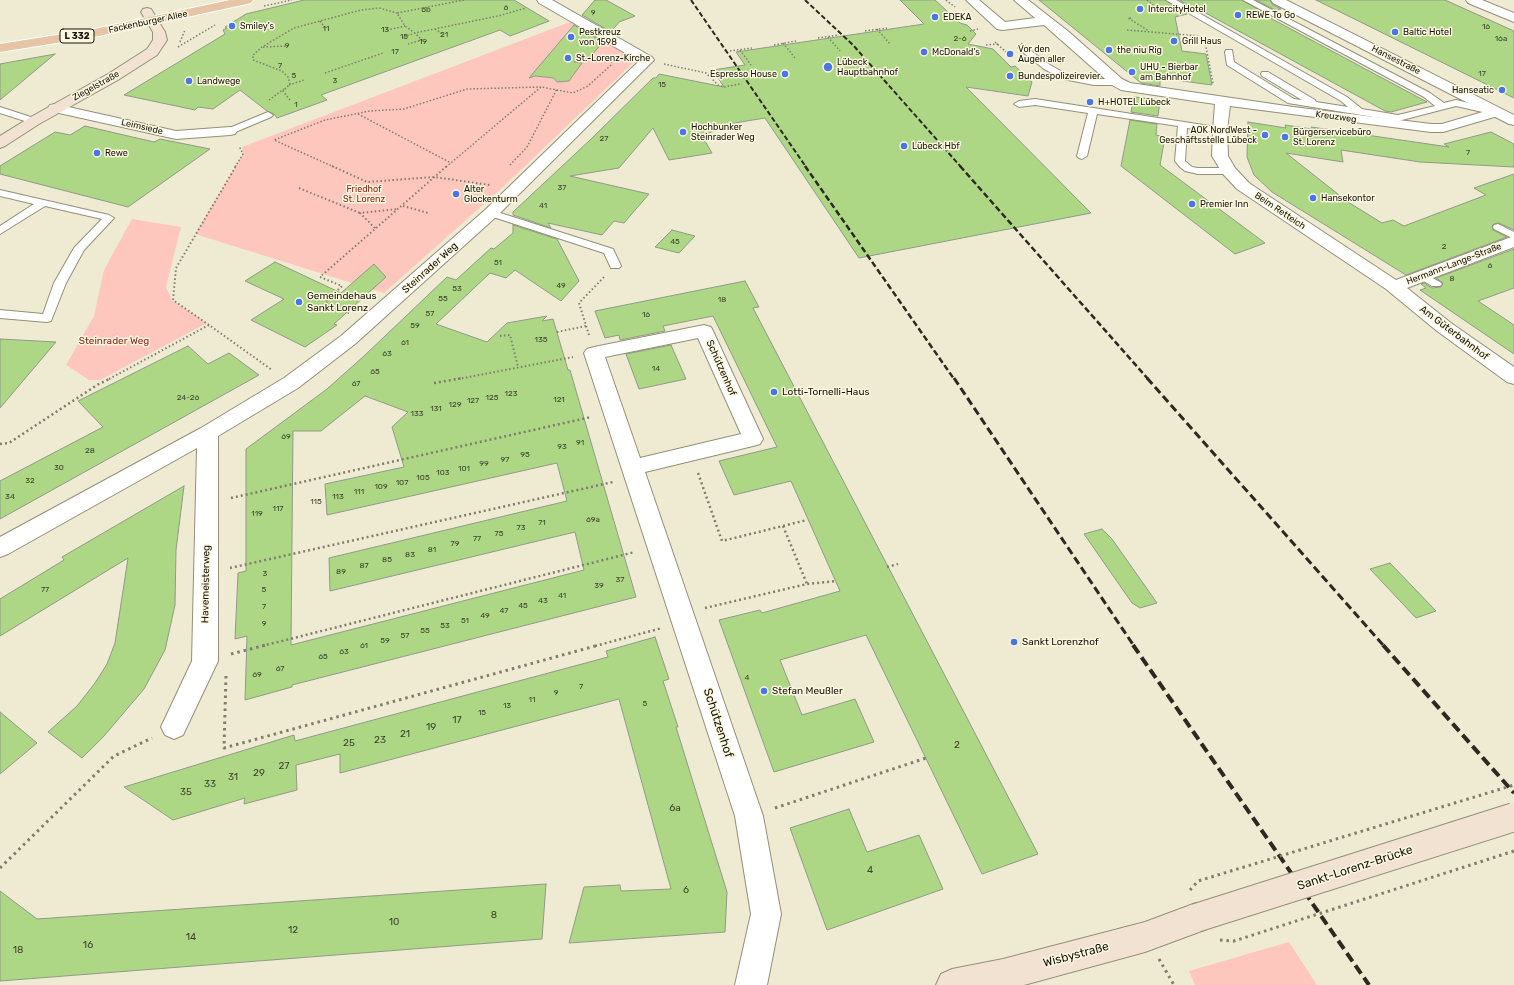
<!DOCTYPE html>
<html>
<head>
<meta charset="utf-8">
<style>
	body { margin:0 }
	canvas { display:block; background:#efead2 }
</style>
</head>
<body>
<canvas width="1514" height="985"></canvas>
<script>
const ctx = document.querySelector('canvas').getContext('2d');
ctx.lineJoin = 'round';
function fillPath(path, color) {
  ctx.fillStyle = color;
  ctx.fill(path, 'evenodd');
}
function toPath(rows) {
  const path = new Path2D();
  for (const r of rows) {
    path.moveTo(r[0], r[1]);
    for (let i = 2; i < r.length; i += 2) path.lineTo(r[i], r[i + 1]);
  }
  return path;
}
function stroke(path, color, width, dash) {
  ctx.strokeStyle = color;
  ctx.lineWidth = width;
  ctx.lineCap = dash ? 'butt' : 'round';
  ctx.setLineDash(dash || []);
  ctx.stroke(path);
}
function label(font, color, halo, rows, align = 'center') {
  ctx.font = font + ' Rubik,sans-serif';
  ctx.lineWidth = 3;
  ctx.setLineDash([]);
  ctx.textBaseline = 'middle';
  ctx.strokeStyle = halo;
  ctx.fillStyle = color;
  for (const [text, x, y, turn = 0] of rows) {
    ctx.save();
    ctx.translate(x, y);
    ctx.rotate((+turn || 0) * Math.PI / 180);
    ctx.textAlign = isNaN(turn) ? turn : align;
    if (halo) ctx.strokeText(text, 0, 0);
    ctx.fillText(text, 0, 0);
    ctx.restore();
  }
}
const green = toPath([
	[570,22,636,60,503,187,384,293,195,234,243,154,242,147],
	[132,219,181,227,166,287,172,300,207,323,100,380,89,380,66,365,94,316,104,270],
	[1289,942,1317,985,1195,985,1189,971]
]);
const building = toPath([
	[304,0,514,0,549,21,510,36,500,30,321,95,327,100,277,118,274,114,267,111,240,90,213,109,198,107,195,110,124,95,225,34,223,30,227,28,225,27,246,14,304,0],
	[595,0,606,0,635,16,619,22,611,32,582,15,595,0],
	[900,0,935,0,960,23,967,25,976,34,968,44,993,49,1011,67,1015,66,1032,82,1028,96,966,87,1091,213,859,258,765,118,729,124,702,136,712,153,669,160,653,128,619,168,570,176,649,194,624,223,614,221,602,235,548,223,551,228,513,215,513,212,590,140,653,78,656,78,659,74,724,87,713,70,745,65,736,52,924,24,900,0],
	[1039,0,1165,0,1187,14,1175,17,1182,51,1206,54,1212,85,1160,78,1160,86,1141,83,1039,0],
	[1179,0,1242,0,1264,13,1261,13,1427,102,1391,112,1385,111,1202,11,1199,11,1179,0],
	[1256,0,1270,0,1272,4,1281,9,1275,10,1256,0],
	[1316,0,1445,0,1514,31,1514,98,1316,0],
	[574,25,603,42,591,56,574,62,582,63,569,81,557,82,554,78,535,76,529,78,574,25],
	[55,54,0,100,0,64,55,54],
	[1134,97,1160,100,1158,116,1131,112,1134,97],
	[1130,120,1157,124,1156,135,1165,137,1160,165,1265,243,1235,254,1121,166,1130,120],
	[1248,122,1286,128,1285,125,1312,129,1311,127,1449,147,1444,144,1491,132,1514,144,1514,167,1420,162,1341,150,1343,162,1286,153,1348,202,1382,223,1393,220,1404,226,1486,195,1474,188,1514,174,1514,230,1499,223,1494,224,1492,226,1493,230,1507,237,1406,275,1272,192,1254,175,1247,157,1248,122],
	[85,126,154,142,160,139,210,149,128,207,0,174,0,166,55,132,70,135,85,126],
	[513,225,557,239,579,281,561,301,515,270,506,278,490,273,436,324,487,342,507,323,547,316,542,321,553,319,568,370,570,370,636,597,292,685,292,687,245,700,247,636,235,639,238,573,246,571,246,449,327,389,364,356,447,277,456,280,491,248,494,249,513,233,513,225],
	[365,396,408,412,392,427,404,467,325,484,327,515,557,463,567,501,329,558,330,591,575,532,584,570,291,645,293,431,321,431,365,396],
	[672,230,695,236,679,253,655,247,672,230],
	[1514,249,1514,288,1478,301,1514,325,1514,354,1420,290,1426,288,1421,284,1424,283,1432,288,1441,287,1443,283,1436,278,1514,249],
	[275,262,341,293,374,264,386,277,334,324,337,325,305,347,251,320,284,299,245,281,275,262],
	[745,281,759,307,753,308,1038,854,982,874,866,635,780,660,802,715,855,699,874,742,774,772,719,620,760,610,762,613,840,591,791,481,734,495,719,461,777,447,713,316,663,326,665,331,620,340,619,335,605,338,595,311,745,281],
	[0,339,56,342,0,408,0,339],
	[671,345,686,379,639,389,626,354,671,345],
	[188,346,208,364,229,353,259,375,0,519,0,481,103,427,78,401,188,346],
	[184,486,176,550,175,605,165,650,144,689,104,736,82,758,48,732,77,706,95,683,107,664,115,643,128,558,0,636,0,599,64,560,62,557,184,486],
	[1102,529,1112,539,1157,603,1140,608,1132,603,1084,534,1102,529],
	[1390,563,1436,611,1416,618,1370,569,1390,563],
	[655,637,669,679,663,681,678,727,676,727,727,892,725,932,569,943,584,887,620,885,621,891,671,889,619,699,340,773,340,754,296,765,297,790,244,804,245,798,173,820,124,787,294,735,295,741,608,657,606,651,655,637],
	[0,712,37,743,0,774,0,712],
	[849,809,867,852,919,835,943,889,827,930,790,828,849,809],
	[546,884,542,939,0,981,0,891,37,919,546,884]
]);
const pathFar3 = toPath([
	[464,0,397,13,405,26,415,33,498,16,526,8],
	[946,0,955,7],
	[1147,0,1154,6],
	[264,6,292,0],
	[1131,18,1128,18,1149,31],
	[320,21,326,29],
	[435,29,444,35],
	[877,29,890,44],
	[387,30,405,26],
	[1127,30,1200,36],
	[865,31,887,28],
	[970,31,978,29],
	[404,37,415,33,422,40,408,44],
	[828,37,840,51],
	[1204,37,1213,83],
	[818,38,839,35],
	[180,42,185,30],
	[995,42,1006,52],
	[783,43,795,58],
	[774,45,796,41],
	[986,45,998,44],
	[178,47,215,25],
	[263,47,287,46],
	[740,50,751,65],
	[730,51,752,48],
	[664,64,706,73,718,85,724,87,740,84],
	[325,73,383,53],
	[289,85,304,80],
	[269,100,284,89],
	[290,100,283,91,290,84,288,77,282,71,253,60,253,55,262,47,294,28,361,10,379,8,397,13],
	[358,114,451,163],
	[510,165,527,147,557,89],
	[235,167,243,154,239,146],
	[334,167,274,140,325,120,370,111,404,109,467,89,541,87],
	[446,167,541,87,573,93,588,86,611,65,612,60]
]);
const pathFar2 = toPath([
	[332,166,367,182,434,177,490,185],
	[299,188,360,213],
	[403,206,428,213],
	[375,228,360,213,398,209],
	[349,313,325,302,342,286,320,277,447,166],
	[209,325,173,300,176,268,236,166],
	[557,332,586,326],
	[589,335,579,303,605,276],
	[500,336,510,335,518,367],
	[109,379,209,325,272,370],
	[458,379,573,357]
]);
const pathFar1 = toPath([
	[434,383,463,378],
	[0,444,9,443,97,385,111,378],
	[698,473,722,541,807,520],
	[231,498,591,417],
	[783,526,807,584],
	[887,567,898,564],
	[230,568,613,482],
	[705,608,807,584,836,581],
	[262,646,635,552],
	[595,646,662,628]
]);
const path = toPath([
	[231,654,266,645],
	[226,676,224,748,599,645],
	[775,808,926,758],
	[0,868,114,756,152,738],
	[1159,959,1174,985]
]);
const service = toPath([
	[1166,0,1176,0,1347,97,1362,109,1398,115,1435,106,1424,97,1243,0,1253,0,1430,93,1444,103,1456,100,1499,110,1501,112,1496,115,1456,106,1398,121,1288,103,1227,65,1225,52,1226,50,1232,50,1234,62,1294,99,1302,100,1262,76,1261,74,1262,72,1268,72,1315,100,1316,102,1348,107,1341,101,1166,0],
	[1022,44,1050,65,1068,75,1094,79,1117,79,1121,82,1117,85,1094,85,1063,79,1044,69,1019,49,1018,47,1022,44],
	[1035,99,1223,128,1225,130,1220,133,1187,128,1185,161,1192,167,1198,168,1229,168,1234,171,1229,174,1198,174,1185,171,1180,167,1175,161,1178,126,1097,114,1087,156,1082,159,1079,158,1077,156,1088,113,1035,105,1019,107,1014,104,1019,101,1035,99],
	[0,107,37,119,39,121,34,124,0,113,0,107],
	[268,112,273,115,271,117,233,133,227,133,225,131,227,129,268,112],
	[0,190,109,215,114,218,84,250,66,283,51,321,47,322,0,318,0,310,43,314,54,283,74,248,102,219,45,206,0,234,0,226,34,204,0,196,0,190],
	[491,210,613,249,621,266,619,268,611,268,604,253,487,215,486,213,487,211,491,210],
	[1498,224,1514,232,1514,239,1494,229,1493,227,1494,225,1498,224],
	[1423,273,1440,282,1442,284,1440,286,1432,286,1419,278,1417,276,1419,274,1423,273]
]);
const minor = toPath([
	[537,0,552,0,652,57,654,60,497,216,355,344,298,388,218,436,218,661,183,735,174,739,165,735,161,727,192,661,197,448,8,554,0,557,0,537,201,428,284,378,341,336,485,210,639,61,539,3,537,0],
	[966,0,979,0,1005,22,1035,18,1014,0,1028,0,1069,32,1122,79,1130,83,1293,107,1431,124,1442,124,1496,108,1501,109,1503,112,1501,115,1443,132,1431,132,1230,106,1227,130,1228,156,1235,168,1249,183,1396,280,1514,236,1514,247,1407,288,1451,323,1514,367,1514,384,1507,382,1437,331,1386,289,1237,189,1223,174,1212,156,1213,130,1215,104,1121,90,1112,85,1044,25,1002,30,997,29,966,0],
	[1466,0,1482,0,1514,13,1514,22,1468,3,1466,0],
	[55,104,176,131,230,127,235,128,237,131,235,134,230,135,176,139,50,111,48,108,50,105,55,104],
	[704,325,711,327,713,331,763,439,760,444,753,446,645,472,763,816,781,914,767,985,735,985,751,914,735,816,584,353,587,349,594,347,704,325],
	[698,338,741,434,640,458,605,357,698,338]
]);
const tertiary = toPath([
	[1271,0,1286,0,1514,115,1514,125,1509,124,1273,3,1271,0]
]);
const secondary = toPath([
	[147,8,151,9,165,32,167,40,157,55,118,80,39,124,5,146,0,148,0,136,29,118,108,74,147,49,153,40,153,32,141,12,143,9,147,8],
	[1196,903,1207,907,1211,918,1207,929,1145,952,1024,985,936,985,941,974,952,969,1003,959,1145,922,1196,903]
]);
const primary = toPath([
	[230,0,253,0,251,3,247,4,94,37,0,52,0,44,94,29,230,0]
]);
const railFar3 = toPath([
	[691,0,806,167],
	[805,0,853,45,961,167]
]);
const railFar2 = toPath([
	[805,166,954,379],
	[960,166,1148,379]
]);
const railFar1 = toPath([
	[954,378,1134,646],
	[1147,378,1384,646]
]);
const rail = toPath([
	[1133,645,1369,985],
	[1383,645,1514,793]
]);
const pathBridge = toPath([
	[1190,890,1198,881,1514,785],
	[1220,940,1234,941,1514,851]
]);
const secondaryBridge = toPath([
	[1196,918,1514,817]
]);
const markers = [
	[1140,9,4,"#4875e7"],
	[1238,15,4,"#4875e7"],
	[935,17,4,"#4875e7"],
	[232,26,4,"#4875e7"],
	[1395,32,4,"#4875e7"],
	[571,37,4,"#4875e7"],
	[1174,41,4,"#4875e7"],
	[1109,50,4,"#4875e7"],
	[924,52,4,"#4875e7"],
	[1010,54,4,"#4875e7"],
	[568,58,4,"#4875e7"],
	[828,67,5,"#4875e7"],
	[1132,72,4,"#4875e7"],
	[785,74,4,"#4875e7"],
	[1010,76,4,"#4875e7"],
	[189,81,4,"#4875e7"],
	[1502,90,4,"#4875e7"],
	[1090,102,4,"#4875e7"],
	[683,132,4,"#4875e7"],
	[1265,135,4,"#4875e7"],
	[1285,137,4,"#4875e7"],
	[904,146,4,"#4875e7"],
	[97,153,4,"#4875e7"],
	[456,194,4,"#4875e7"],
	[1313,198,4,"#4875e7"],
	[1192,204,4,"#4875e7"],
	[299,302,4,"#4875e7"],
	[774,392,4,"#4875e7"],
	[1014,642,4,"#4875e7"],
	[764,691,4,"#4875e7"]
];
const numberNames = [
	["6",506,8],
	["6b",426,10],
	["9",593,13],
	["16",1486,27],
	["11",326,29],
	["13",385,30],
	["21",444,35],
	["15",404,37],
	["2-6",960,39],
	["16a",1501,39],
	["19",423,42],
	["9",287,46],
	["17",395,52],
	["7",280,66],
	["17",1482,74],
	["5",294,76],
	["3",335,81],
	["15",662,85],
	["1",296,105],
	["27",604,139],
	["7",1468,153],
	["37",562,188],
	["41",543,206],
	["45",675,242],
	["2",1444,247],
	["51",498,263],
	["6",1490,266],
	["8",1452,279],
	["49",561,286],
	["53",457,289],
	["55",443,299],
	["18",722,300],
	["57",430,314],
	["16",646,315],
	["59",415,326],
	["135",541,340],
	["61",405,343],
	["63",387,354],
	["14",656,369],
	["65",375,372],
	["67",356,384],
	["123",511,394],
	["24-26",188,398],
	["125",492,398],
	["121",559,400],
	["127",473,401],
	["129",455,405],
	["131",436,409],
	["133",417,414],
	["69",286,437],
	["91",580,443],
	["93",562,447],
	["28",90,451],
	["95",525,455],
	["97",505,460],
	["99",484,464],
	["30",59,468],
	["101",464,469],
	["103",443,473],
	["105",423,478],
	["32",30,481],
	["107",402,483],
	["109",381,487],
	["111",359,492],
	["34",10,497],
	["113",338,497],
	["115",316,502],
	["117",278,509],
	["119",257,514],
	["69a",593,520],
	["71",542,523],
	["73",521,528],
	["75",499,534],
	["77",477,539],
	["79",455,544],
	["81",432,550],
	["83",410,555],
	["85",387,560],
	["87",364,566],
	["89",341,572],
	["3",265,574],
	["37",620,580],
	["39",599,586],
	["77",45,590],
	["5",264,590],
	["41",562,596],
	["43",543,601],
	["45",523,606],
	["7",264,607],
	["47",504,611],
	["49",485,616],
	["51",465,621],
	["9",264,624],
	["53",445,626],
	["55",425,631],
	["57",405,636],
	["59",385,641],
	["61",364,646],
	["63",344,652],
	["65",323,657],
	["67",280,669],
	["69",257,675],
	["4",747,678],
	["7",581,687],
	["9",556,693],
	["11",532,700],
	["5",645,704],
	["13",507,706],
	["15",482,713]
];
const farPoinames = [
	["IntercityHotel",1148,9],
	["REWE To Go",1246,15],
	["EDEKA",943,17],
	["Smiley's",240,26],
	["Pestkreuz",579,32],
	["von 1598",579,42],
	["Baltic Hotel",1403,32],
	["Grill Haus",1182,41],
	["Vor den",1018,49],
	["Augen aller",1018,59],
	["the niu Rig",1117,50],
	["McDonald's",932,52],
	["St.-Lorenz-Kirche",576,58],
	["Lübeck",837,62],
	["Hauptbahnhof",837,72],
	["UHU - Bierbar",1140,67],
	["am Bahnhof",1140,77],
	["Espresso House",777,74,"right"],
	["Bundespolizeirevier",1018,76],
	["Landwege",197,81],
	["Hanseatic",1494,90,"right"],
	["H+HOTEL Lübeck",1098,102],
	["Hochbunker",691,127],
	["Steinrader Weg",691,137],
	["AOK NordWest -",1257,130,"right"],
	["Geschäftsstelle Lübeck",1257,140,"right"],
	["Bürgerservicebüro",1293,132],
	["St. Lorenz",1293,142],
	["Lübeck Hbf",912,146],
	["Rewe",105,153],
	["Alter",464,189],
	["Glockenturm",464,199],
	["Hansekontor",1321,198],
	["Premier Inn",1200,204]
];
const farStreetnames = [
	["Fackenburger Allee",148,22,-12],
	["Hansestraße",1396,60,27],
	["Ziegelstraße",96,86,-29],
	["Kreuzweg",1336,117,8],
	["Leimsiede",142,127,13],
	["Beim Retteich",1280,211,34],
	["Hermann-Lange-Straße",1454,264,-21]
];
const shields = [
	[77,36,34]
];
const shieldNames = [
	["L 332",77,36]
];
const farParknames = [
	["Friedhof",364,189],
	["St. Lorenz",364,199]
];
const streetNames = [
	["Steinrader Weg",430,268,-42],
	["Am Güterbahnhof",1454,333,37],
	["Schützenhof",721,368,66],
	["Havemeisterweg",206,584,-89]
];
const poiNames = [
	["Gemeindehaus",307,296],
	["Sankt Lorenz",307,308],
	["Lotti-Tornelli-Haus",782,392],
	["Sankt Lorenzhof",1022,642],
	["Stefan Meußler",772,691]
];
const parkNames = [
	["Steinrader Weg",114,341]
];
const nearNumbernames = [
	["17",457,720],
	["19",431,727],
	["21",405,734],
	["23",380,740],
	["25",349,743],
	["2",957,745],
	["27",284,766],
	["29",259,773],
	["31",233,777],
	["33",210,784],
	["35",186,792],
	["6a",675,808],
	["4",870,870],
	["6",686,890],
	["8",494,915],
	["10",394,922],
	["12",293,930],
	["14",191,937],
	["16",88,945],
	["18",18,950]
];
const nearStreetnames = [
	["Schützenhof",718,723,72],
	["Sankt-Lorenz-Brücke",1355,868,-18],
	["Wisbystraße",1076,955,-15]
];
fillPath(green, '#fec7be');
fillPath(building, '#add685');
stroke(building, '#909b87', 1);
stroke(service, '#938f79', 2);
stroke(minor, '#938f79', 2);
stroke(tertiary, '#938f79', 2);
stroke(secondary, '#938f79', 2);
stroke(primary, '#fff', 2);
stroke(pathFar3, '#807d6d', 1.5, [1.5, 2]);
stroke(pathFar2, '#807d6d', 2, [1.5, 2.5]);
stroke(pathFar1, '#807d6d', 2.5, [2, 3]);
stroke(path, '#807d6d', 3, [2.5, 4]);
fillPath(service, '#fff');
fillPath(minor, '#fff');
fillPath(tertiary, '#fff');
fillPath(secondary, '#f2e2d2');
fillPath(primary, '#e6c4a5');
stroke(railFar3, '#2c2920', 2, [5, 2.5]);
stroke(railFar2, '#2c2920', 2.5, [6, 3]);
stroke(railFar1, '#2c2920', 3, [8, 4]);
stroke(rail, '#2c2920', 4, [10, 5]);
stroke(secondaryBridge, '#938f79', 30, []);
stroke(pathBridge, '#807d6d', 3, [2.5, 4]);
stroke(secondaryBridge, '#f2e2d2', 28);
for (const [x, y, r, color] of markers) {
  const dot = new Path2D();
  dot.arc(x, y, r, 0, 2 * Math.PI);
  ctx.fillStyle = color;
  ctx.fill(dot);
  stroke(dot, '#fcf7df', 1.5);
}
label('8px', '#3c442a', null, numberNames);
label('9px', '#16140c', '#fcf7df', farPoinames, 'left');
label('9px', '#16140c', '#fcf7df', farStreetnames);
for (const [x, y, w] of shields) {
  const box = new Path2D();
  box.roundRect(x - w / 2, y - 7, w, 14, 3);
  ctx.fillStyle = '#fcf7df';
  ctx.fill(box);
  stroke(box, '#16140c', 1);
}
label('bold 9px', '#16140c', null, shieldNames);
label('9px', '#8e2117', '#fcf7df', farParknames);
label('10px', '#16140c', '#fcf7df', streetNames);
label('10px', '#16140c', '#fcf7df', poiNames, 'left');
label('10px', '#8e2117', '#fcf7df', parkNames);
label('10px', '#3c442a', null, nearNumbernames);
label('12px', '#16140c', '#fcf7df', nearStreetnames);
</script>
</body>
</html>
